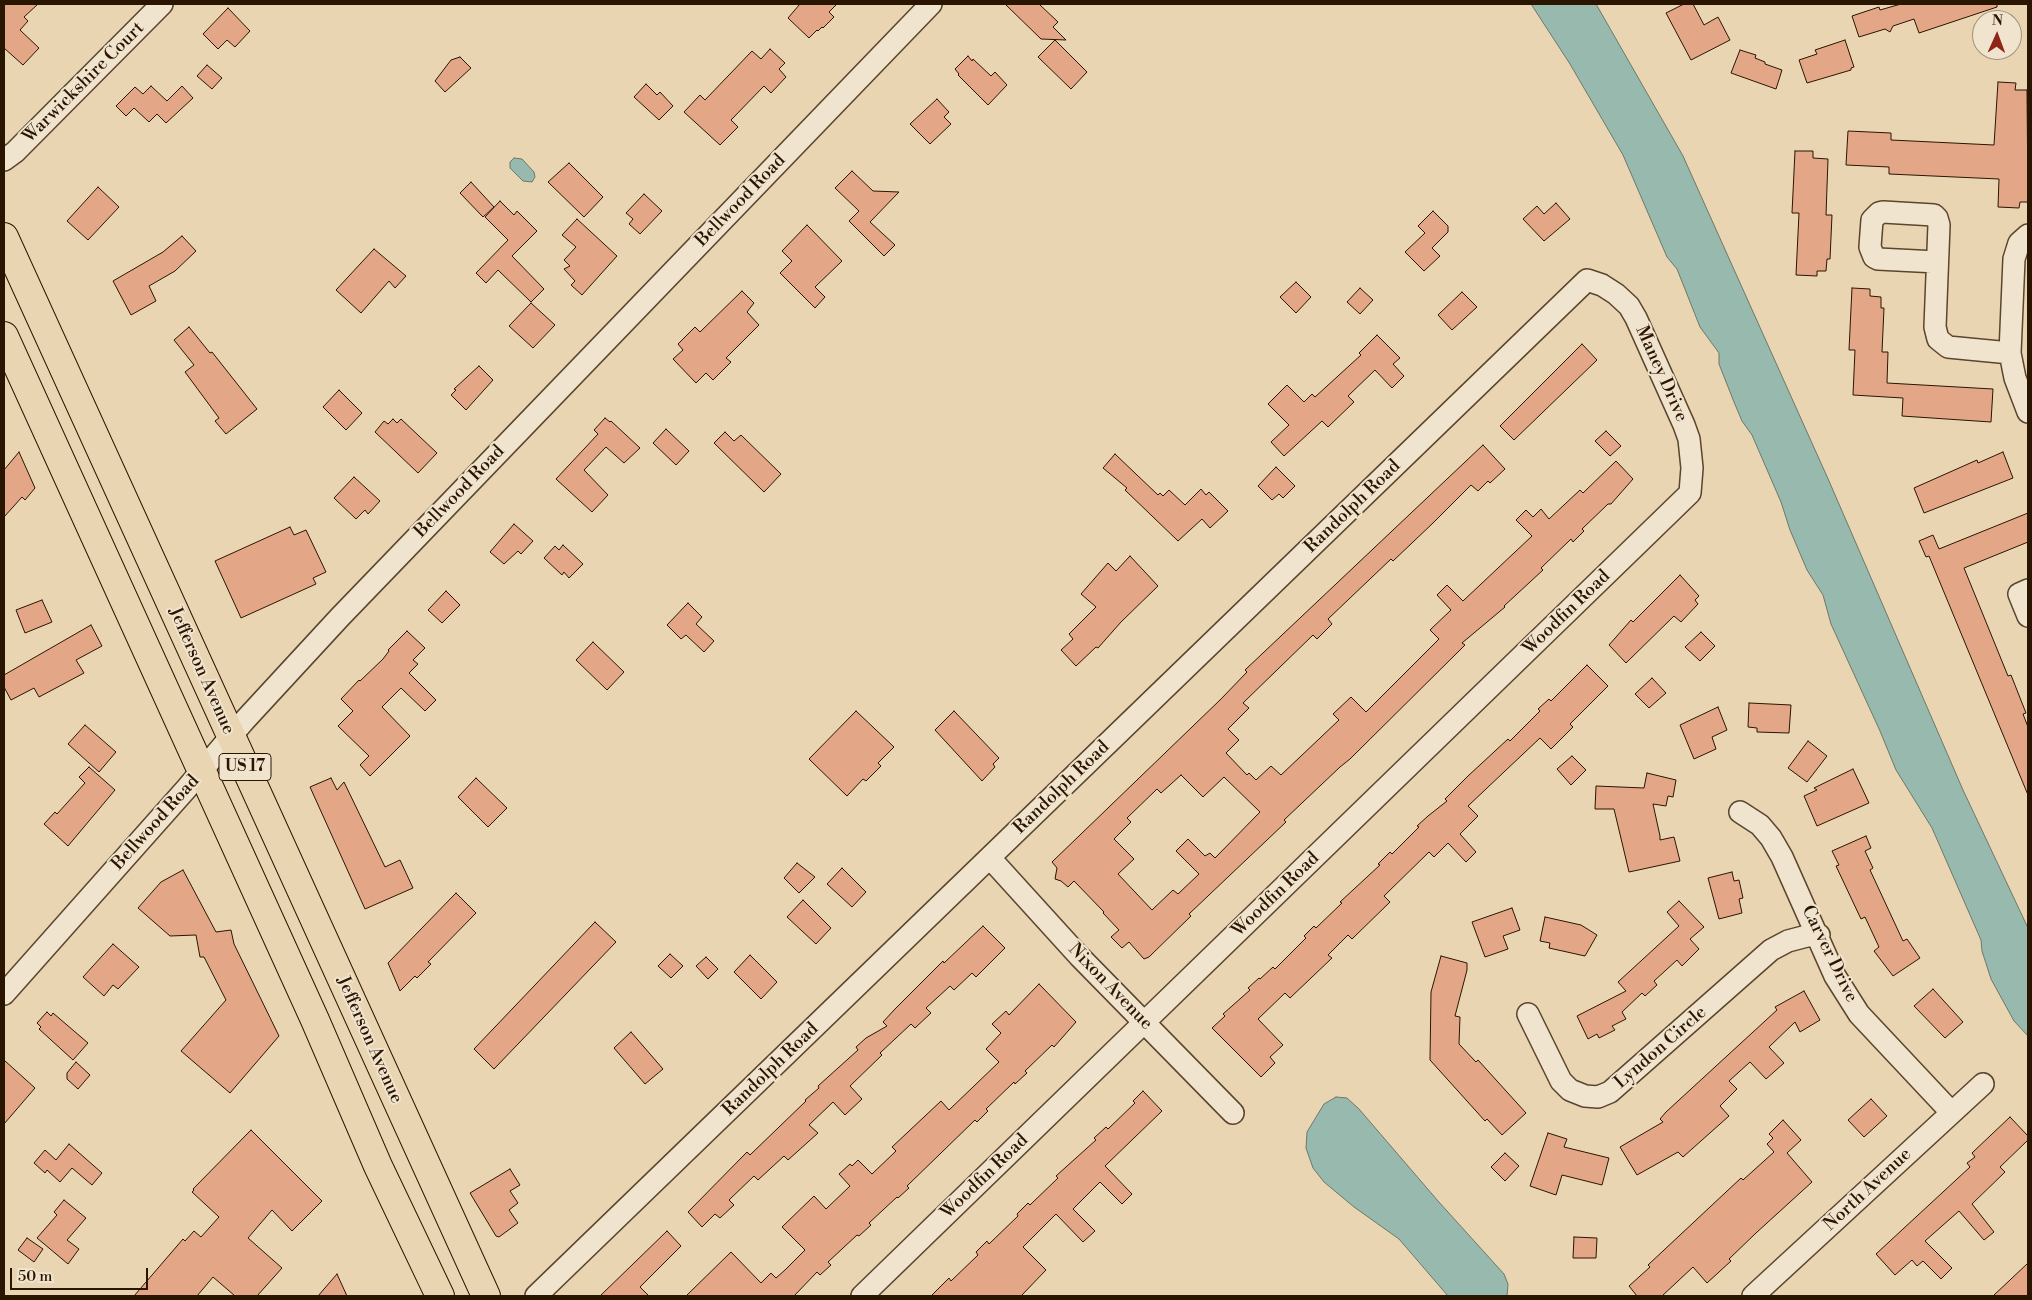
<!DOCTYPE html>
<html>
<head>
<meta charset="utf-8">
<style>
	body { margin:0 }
	#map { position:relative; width:2032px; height:1300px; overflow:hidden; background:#ead5b3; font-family:"Libre Bodoni",serif }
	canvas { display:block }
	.frame { position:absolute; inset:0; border:5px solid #2a1500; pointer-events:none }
	.north { position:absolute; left:1972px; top:10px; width:50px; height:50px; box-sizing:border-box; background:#f1e4ce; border:1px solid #a1917c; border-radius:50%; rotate:2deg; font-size:14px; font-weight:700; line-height:20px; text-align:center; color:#2a1500 }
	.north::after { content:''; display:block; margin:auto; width:18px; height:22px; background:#8f2418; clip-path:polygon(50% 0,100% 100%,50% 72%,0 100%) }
	.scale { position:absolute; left:10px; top:1268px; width:138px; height:22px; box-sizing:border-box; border:2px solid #2a1500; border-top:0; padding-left:6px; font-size:15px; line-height:18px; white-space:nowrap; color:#2a1500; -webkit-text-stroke:4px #f1e4ce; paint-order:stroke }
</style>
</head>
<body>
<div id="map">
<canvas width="2032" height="1300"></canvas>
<div class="frame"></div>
<div class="north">N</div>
<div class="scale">50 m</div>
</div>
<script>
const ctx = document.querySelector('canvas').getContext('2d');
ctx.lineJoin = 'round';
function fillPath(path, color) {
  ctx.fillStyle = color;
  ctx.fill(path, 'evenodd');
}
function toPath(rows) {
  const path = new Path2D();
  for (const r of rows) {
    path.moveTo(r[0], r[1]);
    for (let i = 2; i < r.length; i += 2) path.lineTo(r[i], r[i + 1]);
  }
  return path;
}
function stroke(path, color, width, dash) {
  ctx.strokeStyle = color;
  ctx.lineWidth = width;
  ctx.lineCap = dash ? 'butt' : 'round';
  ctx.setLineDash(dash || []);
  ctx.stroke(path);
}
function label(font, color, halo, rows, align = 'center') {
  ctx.font = font + ' "Libre Bodoni",serif';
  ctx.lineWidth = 4;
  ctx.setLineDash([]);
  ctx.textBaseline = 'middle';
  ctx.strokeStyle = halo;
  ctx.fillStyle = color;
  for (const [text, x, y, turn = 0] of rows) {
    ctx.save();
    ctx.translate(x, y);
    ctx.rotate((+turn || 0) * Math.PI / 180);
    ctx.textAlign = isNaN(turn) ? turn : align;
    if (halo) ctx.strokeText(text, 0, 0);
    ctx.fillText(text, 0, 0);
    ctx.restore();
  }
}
const water = toPath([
	[1531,4,1596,4,1683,156,1829,481,1963,790,2028,928,2028,1036,2014,1021,1991,979,1982,951,1981,940,1932,828,1896,770,1880,731,1831,624,1823,595,1807,570,1790,530,1781,502,1752,435,1742,421,1734,402,1719,364,1719,353,1700,327,1677,269,1667,257,1623,155,1570,64,1531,4],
	[514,158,522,159,534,172,535,177,532,182,523,181,510,168,510,162,514,158],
	[1336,1097,1347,1098,1359,1109,1438,1201,1504,1274,1508,1284,1507,1296,1448,1296,1399,1239,1354,1207,1324,1182,1313,1168,1306,1148,1307,1132,1324,1104,1336,1097]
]);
const building = toPath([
	[4,4,38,4,24,17,28,21,20,30,39,48,23,65,4,48,4,4],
	[800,4,837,4,829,12,834,17,823,28,822,27,818,31,817,30,809,38,788,18,800,4],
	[1005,4,1039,4,1058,22,1053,27,1066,40,1041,39,1005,4],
	[1684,4,1693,4,1704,25,1718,17,1730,40,1691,60,1666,13,1684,4],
	[1901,4,1997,4,1997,7,1919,33,1914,19,1893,26,1890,32,1885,29,1859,37,1852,16,1879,7,1880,10,1901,4],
	[228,8,250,31,235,47,227,40,218,49,203,34,228,8],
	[1055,40,1087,72,1071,89,1038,57,1055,40],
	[1845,40,1854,67,1851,68,1851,70,1807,83,1799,60,1817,54,1815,50,1845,40],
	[770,49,785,63,779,69,786,77,771,93,764,86,731,120,738,127,720,145,684,112,700,95,705,100,752,51,761,59,770,49],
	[1740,50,1756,55,1755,58,1765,62,1765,64,1782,70,1776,89,1731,73,1740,50],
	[968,56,972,61,973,59,991,76,995,72,1007,85,988,105,958,75,959,74,955,69,968,56],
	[460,57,471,68,445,92,435,81,451,60,460,57],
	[207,65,222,78,212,89,197,76,207,65],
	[1998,82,2016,83,2015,90,2027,90,2028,202,2020,202,2019,208,1998,207,1999,179,1889,174,1889,167,1846,165,1848,131,1891,133,1891,140,1994,145,1998,82],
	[646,84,657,95,660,92,673,106,659,120,634,97,646,84],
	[151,86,167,101,182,86,193,98,166,123,157,114,149,122,134,108,126,116,116,106,135,87,143,94,151,86],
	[937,99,949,112,944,117,951,124,930,144,910,124,937,99],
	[1795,151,1813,151,1813,158,1828,159,1826,215,1832,215,1830,259,1827,259,1826,271,1817,271,1817,276,1796,275,1799,213,1792,213,1795,151],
	[569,163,603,197,584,217,548,182,569,163],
	[852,171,873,191,899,192,870,222,895,245,884,256,849,221,859,211,835,188,852,171],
	[471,182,494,207,483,217,460,193,471,182],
	[98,187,119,207,88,240,67,221,98,187],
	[644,194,662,211,640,234,629,224,633,219,626,213,644,194],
	[500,201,514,215,517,211,537,231,512,256,544,289,531,302,498,270,486,283,476,273,508,240,485,217,500,201],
	[1556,203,1570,219,1544,241,1523,219,1537,206,1544,214,1556,203],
	[1433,211,1448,226,1448,232,1432,248,1440,256,1424,271,1405,252,1425,233,1418,226,1433,211],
	[577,219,617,256,582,295,571,285,575,281,564,269,570,266,564,260,576,247,562,235,577,219],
	[807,225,842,261,815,287,825,297,815,308,780,273,792,261,782,251,807,225],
	[182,236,196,251,175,271,149,286,156,301,131,315,113,281,163,252,182,236],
	[374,249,406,276,395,288,389,281,361,313,336,290,374,249],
	[1296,282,1311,297,1296,313,1280,297,1296,282],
	[1360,288,1373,300,1360,314,1347,302,1360,288],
	[1852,288,1870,289,1870,296,1881,297,1881,308,1884,308,1882,352,1888,352,1887,383,1993,389,1991,422,1902,416,1903,398,1853,395,1855,350,1849,350,1852,288],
	[742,291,754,303,747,312,759,325,726,358,731,362,713,380,706,373,696,383,673,359,683,350,678,344,695,327,700,332,742,291],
	[1462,292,1477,307,1452,330,1438,315,1462,292],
	[531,303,555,325,533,348,509,326,531,303],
	[189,327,210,353,212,352,257,409,226,434,215,421,219,418,185,372,194,365,174,340,189,327],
	[1377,335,1400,358,1393,364,1404,376,1392,388,1375,370,1348,396,1354,402,1328,427,1322,421,1284,456,1271,442,1289,425,1268,404,1287,385,1304,402,1312,394,1315,397,1361,355,1359,353,1377,335],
	[1582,344,1597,360,1514,440,1500,426,1582,344],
	[479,366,493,380,466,410,451,395,456,390,454,389,479,366],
	[339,390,362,413,346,430,323,407,339,390],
	[605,418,610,422,611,421,640,448,624,463,606,447,584,470,608,495,592,512,556,479,598,434,594,430,605,418],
	[393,419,397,423,401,419,437,453,418,473,375,432,384,421,388,424,393,419],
	[666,429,689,451,676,465,653,443,666,429],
	[1606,431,1621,446,1610,456,1595,441,1606,431],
	[725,432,734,441,741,435,781,474,764,492,714,443,725,432],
	[1483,445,1505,469,1490,483,1488,481,1478,491,1471,485,1433,523,1393,561,1391,559,1328,619,1332,624,1317,639,1313,635,1243,703,1249,708,1228,729,1239,740,1226,753,1247,775,1249,773,1256,780,1271,766,1281,775,1339,720,1333,714,1351,697,1366,712,1439,639,1430,630,1451,610,1437,595,1447,585,1463,601,1532,536,1516,520,1526,510,1533,517,1541,509,1549,519,1580,490,1583,493,1616,461,1633,479,1611,504,1608,504,1582,529,1584,531,1573,542,1571,539,1541,568,1543,570,1504,606,1505,607,1462,643,1465,645,1350,759,1340,767,1284,820,1286,822,1189,914,1191,916,1149,957,1144,959,1129,942,1122,948,1111,937,1119,930,1103,913,1104,912,1074,881,1068,887,1061,881,1055,879,1057,868,1052,862,1221,699,1247,672,1245,670,1483,445],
	[1181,775,1203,797,1224,777,1260,812,1215,858,1210,853,1205,856,1188,839,1176,851,1199,874,1178,894,1173,890,1152,910,1118,874,1134,859,1114,839,1131,822,1127,818,1157,789,1161,793,1181,775],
	[19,452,35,488,25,500,22,497,4,517,4,470,19,452],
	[2003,452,2013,478,1924,513,1914,488,1977,460,1978,463,2003,452],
	[1115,454,1158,495,1160,493,1163,496,1169,490,1185,505,1201,489,1206,495,1209,492,1228,511,1210,528,1202,519,1178,541,1125,490,1127,488,1103,468,1115,454],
	[1276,467,1295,486,1283,498,1279,494,1272,500,1258,486,1276,467],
	[354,477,380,501,368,514,365,510,356,519,334,498,354,477],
	[2028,513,2028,542,1964,568,2008,676,2011,675,2026,713,2023,714,2028,727,2028,795,1929,556,1926,557,1919,541,1933,535,1939,549,2028,513],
	[514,524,533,541,521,554,518,551,504,564,490,552,514,524],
	[290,527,294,535,306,530,326,572,313,578,316,584,241,618,215,561,290,527],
	[563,545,583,564,569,578,564,572,562,575,544,558,555,546,559,550,563,545],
	[1130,556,1158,586,1121,622,1098,648,1096,647,1076,666,1061,650,1073,639,1069,634,1096,607,1081,594,1108,563,1116,571,1130,556],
	[1680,575,1699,596,1695,600,1698,604,1681,622,1674,616,1626,663,1609,645,1631,620,1633,622,1680,575],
	[446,591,460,605,442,623,428,610,446,591],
	[42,600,52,622,25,633,16,610,42,600],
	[688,603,702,617,696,624,714,641,704,652,686,635,681,639,667,625,688,603],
	[91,625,102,646,76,660,84,673,39,697,34,688,11,700,4,687,4,675,91,625],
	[407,631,425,648,413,660,418,664,409,673,436,700,425,711,401,688,382,707,410,736,370,776,360,765,369,756,338,726,353,711,341,699,359,680,360,681,383,659,389,651,388,650,407,631],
	[1701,632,1715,646,1700,661,1685,647,1701,632],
	[593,642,624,672,607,690,576,660,593,642],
	[1587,665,1608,686,1570,724,1573,727,1551,749,1540,738,1468,806,1478,816,1460,834,1476,852,1466,862,1448,843,1434,857,1429,852,1384,896,1390,902,1352,939,1348,935,1328,955,1332,958,1290,998,1285,993,1258,1019,1283,1045,1270,1057,1275,1063,1261,1077,1212,1028,1225,1016,1223,1014,1250,990,1248,988,1259,978,1260,979,1273,967,1275,969,1306,938,1304,936,1314,926,1316,928,1342,903,1340,902,1380,865,1378,864,1390,852,1392,854,1419,827,1417,826,1428,816,1447,801,1445,799,1468,776,1508,739,1510,741,1540,711,1538,709,1549,699,1551,701,1587,665],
	[1652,678,1666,693,1649,708,1635,694,1652,678],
	[1749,703,1791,705,1789,733,1757,732,1757,728,1748,727,1749,703],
	[1718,707,1727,730,1712,737,1716,749,1694,759,1680,725,1718,707],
	[856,711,894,747,878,763,881,766,866,781,863,779,847,796,809,759,856,711],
	[954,711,999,758,993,764,995,767,982,781,935,730,954,711],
	[85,725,116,752,99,772,68,744,85,725],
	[1808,741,1827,756,1807,782,1788,768,1808,741],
	[1572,756,1586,770,1571,785,1557,769,1572,756],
	[89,767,115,790,68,846,44,824,55,812,57,814,85,783,79,777,89,767],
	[1853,769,1869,803,1817,826,1804,796,1817,790,1814,788,1853,769],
	[1647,773,1676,780,1673,797,1668,796,1666,806,1653,804,1660,836,1660,840,1674,837,1680,861,1629,872,1614,809,1595,809,1596,786,1644,788,1647,773],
	[331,778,337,790,344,782,385,867,400,860,413,888,365,909,310,787,331,778],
	[476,778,507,808,488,827,458,797,476,778],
	[1866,836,1871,848,1865,851,1873,868,1870,870,1903,941,1907,939,1920,958,1893,976,1874,951,1879,947,1865,917,1861,919,1836,866,1839,865,1832,851,1866,836],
	[797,863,815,877,799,893,784,878,797,863],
	[842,868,866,892,852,907,827,884,842,868],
	[183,870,216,932,231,930,234,944,279,1036,230,1093,181,1051,226,1000,204,957,200,957,196,935,170,936,138,908,161,882,183,870],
	[1732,872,1734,881,1739,880,1743,898,1739,899,1742,913,1719,919,1708,878,1732,872],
	[456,893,476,913,428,962,431,964,417,978,415,976,400,991,388,963,456,893],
	[803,900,831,928,816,944,787,917,803,900],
	[1679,901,1704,927,1690,939,1699,949,1682,966,1677,960,1654,981,1657,985,1645,996,1642,993,1622,1012,1626,1019,1612,1026,1615,1030,1599,1038,1597,1034,1588,1039,1577,1016,1626,991,1618,982,1679,926,1667,912,1679,901],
	[1512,908,1520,930,1503,936,1508,949,1485,957,1472,922,1512,908],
	[1545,917,1581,925,1597,935,1585,956,1549,948,1550,943,1540,941,1545,917],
	[595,922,616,942,494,1069,474,1049,595,922],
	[983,926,1005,948,976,977,972,973,954,990,950,986,926,1008,931,1013,915,1028,911,1024,880,1053,882,1055,850,1086,862,1099,845,1115,833,1102,809,1125,818,1133,788,1160,784,1156,758,1180,754,1176,729,1200,734,1205,720,1218,715,1214,702,1227,688,1212,747,1152,750,1155,806,1101,805,1100,819,1088,818,1086,858,1050,856,1047,866,1038,887,1026,883,1022,895,1009,943,961,944,963,983,926],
	[113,944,139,967,118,989,113,985,104,996,83,977,113,944],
	[670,954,683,966,671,978,658,966,670,954],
	[750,955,777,982,761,999,734,972,750,955],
	[1441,956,1467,963,1467,970,1455,1016,1460,1017,1459,1044,1476,1062,1478,1060,1526,1113,1502,1135,1487,1119,1485,1121,1430,1060,1431,992,1441,956],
	[706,957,718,969,708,979,696,966,706,957],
	[1039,984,1076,1022,1054,1047,1052,1045,1025,1071,1027,1073,1015,1084,1014,1082,986,1109,988,1111,977,1122,975,1120,907,1186,909,1188,898,1198,897,1197,869,1223,871,1225,859,1236,857,1235,828,1262,831,1265,820,1275,817,1272,794,1296,686,1296,731,1252,761,1283,771,1273,776,1278,785,1270,805,1250,782,1227,814,1196,826,1209,850,1186,839,1174,850,1164,852,1166,858,1160,872,1174,896,1151,892,1147,941,1101,949,1110,999,1062,986,1049,1001,1033,992,1024,1006,1011,1009,1015,1039,984],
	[1933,989,1963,1022,1945,1038,1914,1006,1933,989],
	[1804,991,1820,1020,1800,1032,1795,1022,1769,1047,1784,1063,1766,1079,1750,1062,1729,1081,1737,1089,1720,1106,1729,1116,1683,1157,1678,1152,1637,1175,1620,1147,1663,1122,1660,1119,1666,1112,1777,1010,1775,1007,1804,991],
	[47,1012,51,1016,53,1013,88,1043,73,1060,39,1029,41,1027,37,1023,47,1012],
	[631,1032,663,1069,645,1084,614,1048,631,1032],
	[4,1060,35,1088,4,1124,4,1060],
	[76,1062,90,1075,78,1089,67,1079,67,1073,76,1062],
	[1143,1091,1162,1111,1105,1166,1132,1194,1122,1204,1100,1182,1073,1209,1095,1231,1083,1242,1056,1214,1023,1247,1046,1270,1021,1296,931,1296,949,1278,951,1281,978,1255,976,1252,987,1241,989,1244,1018,1216,1017,1214,1028,1203,1030,1205,1058,1178,1056,1176,1096,1140,1094,1138,1106,1127,1108,1129,1135,1103,1133,1101,1143,1091],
	[1871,1099,1887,1116,1864,1137,1848,1120,1871,1099],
	[2010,1117,2028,1136,2028,1140,2000,1167,2005,1172,1972,1204,1994,1232,1984,1240,1959,1211,1925,1241,1952,1268,1941,1279,1923,1261,1917,1266,1912,1260,1895,1275,1876,1254,1970,1167,1967,1163,1975,1157,1972,1153,2010,1117],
	[1783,1120,1801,1140,1787,1153,1812,1182,1756,1233,1729,1259,1731,1261,1707,1283,1693,1267,1662,1296,1637,1296,1629,1286,1650,1267,1648,1265,1741,1178,1743,1180,1774,1152,1767,1144,1773,1138,1769,1134,1783,1120],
	[251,1130,322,1201,292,1231,272,1210,248,1238,282,1268,257,1296,235,1296,213,1277,197,1296,134,1296,183,1239,185,1241,194,1231,201,1237,219,1217,192,1192,194,1190,193,1189,251,1130],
	[1548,1133,1567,1139,1564,1147,1609,1158,1602,1185,1562,1175,1556,1195,1530,1186,1548,1133],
	[69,1144,102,1173,92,1185,72,1168,60,1182,47,1170,45,1173,34,1163,45,1150,56,1160,69,1144],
	[1505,1153,1519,1166,1505,1181,1491,1167,1505,1153],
	[510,1169,520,1185,510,1191,518,1203,509,1210,518,1223,499,1237,496,1236,470,1193,510,1169],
	[64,1200,86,1218,67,1240,79,1249,68,1264,37,1238,57,1215,54,1212,64,1200],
	[667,1231,681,1246,640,1287,649,1296,600,1296,667,1231],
	[1574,1237,1597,1238,1596,1258,1573,1258,1574,1237],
	[27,1238,43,1249,34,1262,18,1250,27,1238],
	[2028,1263,2028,1296,1993,1296,2028,1263],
	[337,1274,347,1296,318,1296,337,1274]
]);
const minor = toPath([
	[4,160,15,152,162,4],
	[2028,235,2019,243,2014,259,2010,353,2015,378,2028,412],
	[1937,262,1878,259,1874,257,1870,247,1872,220,1879,213,1883,212,1934,215,1937,218,1939,225,1935,327,1938,339,1948,347,2010,353],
	[2028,590,2019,594,2028,616],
	[1740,812,1760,825,1771,838,1782,857,1835,976,1859,1014,1951,1112],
	[990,858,1079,956,1233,1113],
	[4,994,187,788,244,721,340,617,931,4],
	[1528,1014,1561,1081,1570,1090,1585,1096,1598,1097,1610,1092,1771,950,1788,941,1807,936,1819,935],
	[536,1296,1587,280,1602,285,1616,294,1629,306,1636,318,1684,425,1689,439,1692,468,1690,493,862,1296],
	[1753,1296,1983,1084]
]);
const primary = toPath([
	[4,237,486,1296],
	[4,336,315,1020,378,1166,440,1296]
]);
const shields = [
	[245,767,52]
];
const shieldNames = [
	["US 17",245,767]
];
const streetNames = [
	["Warwickshire Court",84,83,-45],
	["Bellwood Road",741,201,-46],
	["Maney Drive",1661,374,66],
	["Bellwood Road",460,492,-46],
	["Randolph Road",1353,507,-44],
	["Woodfin Road",1567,613,-44],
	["Jefferson Avenue",201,671,66],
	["Randolph Road",1062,788,-44],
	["Bellwood Road",156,823,-48],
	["Woodfin Road",1276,895,-44],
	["Carver Drive",1829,954,64],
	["Nixon Avenue",1110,987,46],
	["Jefferson Avenue",369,1040,66],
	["Lyndon Circle",1661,1048,-41],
	["Randolph Road",771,1070,-44],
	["Woodfin Road",985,1177,-44],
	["North Avenue",1868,1190,-43]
];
fillPath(water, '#98b9ad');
stroke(water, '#6c7768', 1);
fillPath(building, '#e3a788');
stroke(building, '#2a1500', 1);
stroke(minor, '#5a452d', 24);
stroke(primary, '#2a1500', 30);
stroke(minor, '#f1e4ce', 21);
stroke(primary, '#ead5b3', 28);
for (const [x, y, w] of shields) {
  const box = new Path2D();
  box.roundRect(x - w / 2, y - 13.5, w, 27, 4);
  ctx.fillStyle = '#f1e4ce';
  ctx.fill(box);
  stroke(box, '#2a1500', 1);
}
label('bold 16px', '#2a1500', null, shieldNames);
label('18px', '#2a1500', '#f1e4ce', streetNames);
</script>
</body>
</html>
